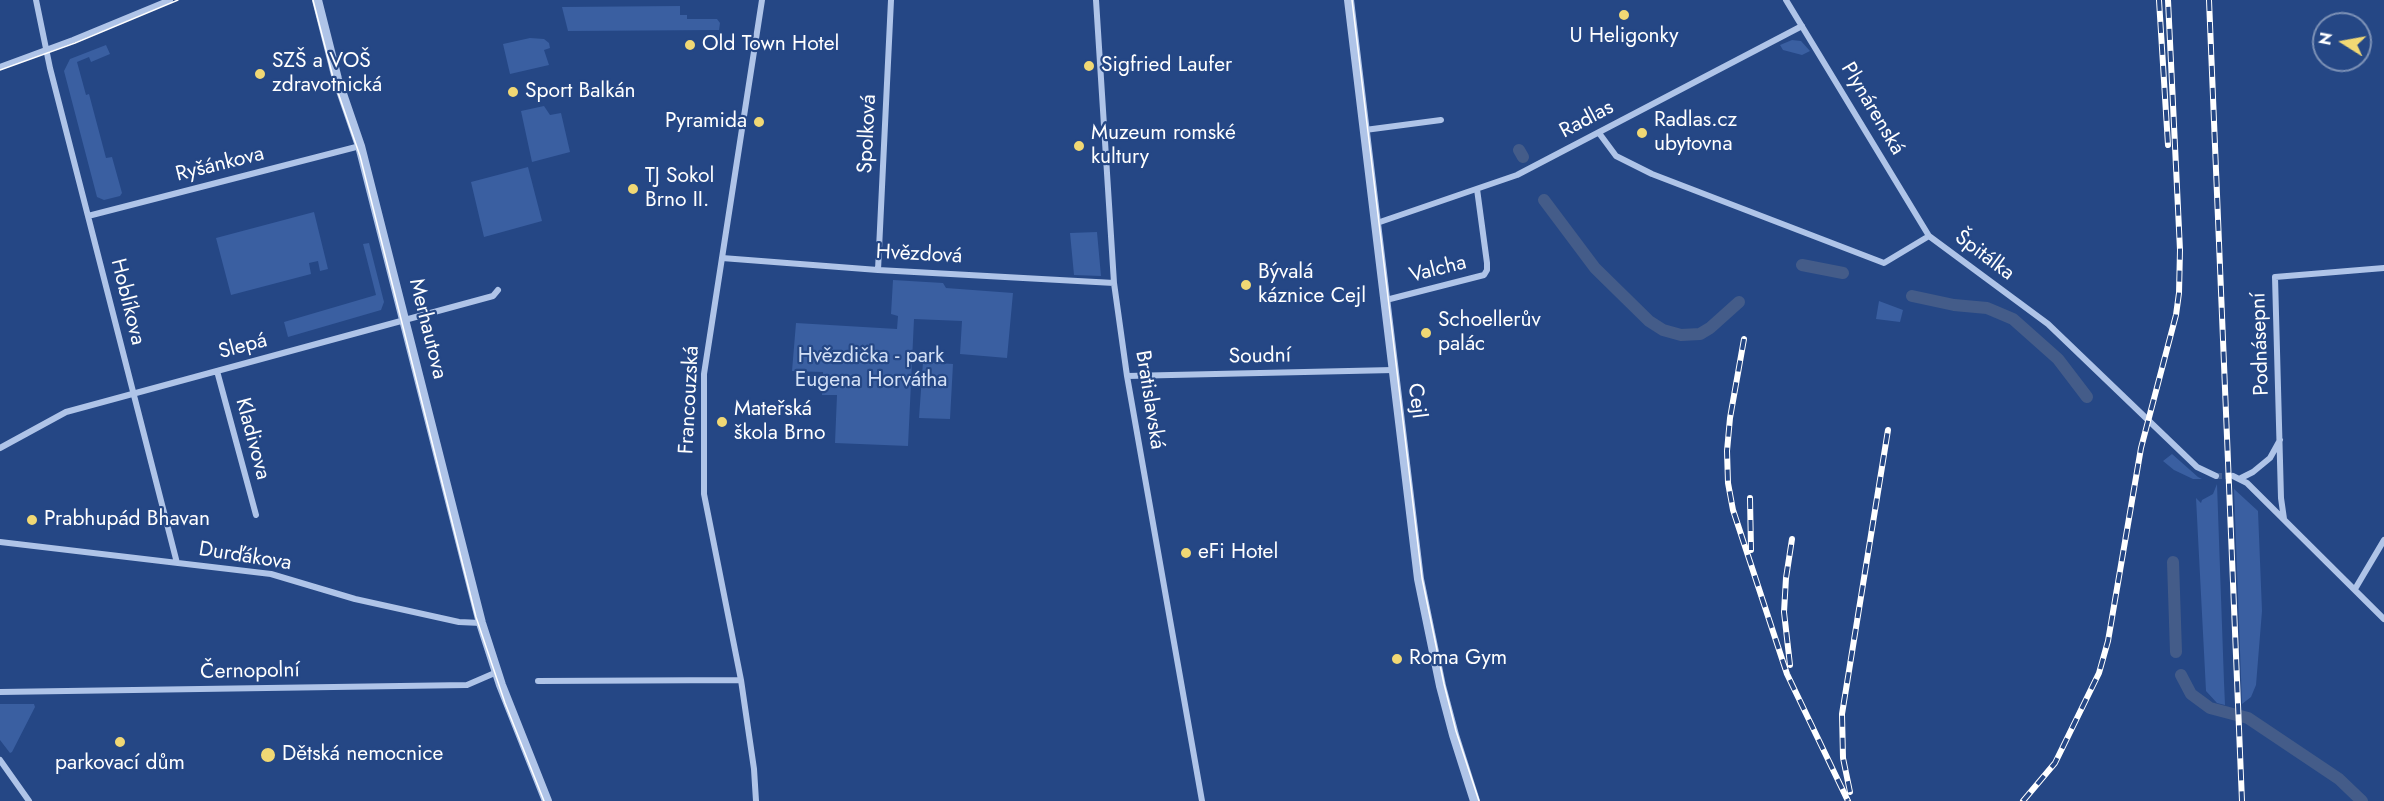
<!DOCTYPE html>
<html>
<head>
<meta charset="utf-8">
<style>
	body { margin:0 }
	#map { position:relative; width:2384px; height:801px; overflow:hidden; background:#254785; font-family:Jost,sans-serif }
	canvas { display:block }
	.north { position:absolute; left:2312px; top:12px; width:60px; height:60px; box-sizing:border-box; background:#254785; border:2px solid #7c91b6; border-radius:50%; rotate:281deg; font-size:16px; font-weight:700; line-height:24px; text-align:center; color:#fff }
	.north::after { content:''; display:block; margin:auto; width:21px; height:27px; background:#f1d874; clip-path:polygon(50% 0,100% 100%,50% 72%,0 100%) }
</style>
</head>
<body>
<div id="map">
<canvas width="2384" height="801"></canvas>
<div class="north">N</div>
</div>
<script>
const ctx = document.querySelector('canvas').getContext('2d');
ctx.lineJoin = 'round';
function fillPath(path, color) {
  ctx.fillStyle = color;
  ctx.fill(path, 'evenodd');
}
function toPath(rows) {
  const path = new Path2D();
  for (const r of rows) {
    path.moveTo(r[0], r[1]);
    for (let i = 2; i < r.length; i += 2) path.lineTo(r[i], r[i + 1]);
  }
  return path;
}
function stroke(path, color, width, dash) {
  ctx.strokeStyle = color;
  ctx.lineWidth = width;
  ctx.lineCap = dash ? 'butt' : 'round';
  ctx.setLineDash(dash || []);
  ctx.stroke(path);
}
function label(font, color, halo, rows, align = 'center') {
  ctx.font = font + ' Jost,sans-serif';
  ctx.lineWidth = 4.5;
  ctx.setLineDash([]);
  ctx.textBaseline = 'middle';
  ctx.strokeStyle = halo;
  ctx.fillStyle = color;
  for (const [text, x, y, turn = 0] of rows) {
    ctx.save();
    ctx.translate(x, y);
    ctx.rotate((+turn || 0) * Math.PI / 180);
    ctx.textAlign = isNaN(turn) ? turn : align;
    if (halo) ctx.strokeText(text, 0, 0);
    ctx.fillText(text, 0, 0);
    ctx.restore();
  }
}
const green = toPath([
	[680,6,680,15,687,15,687,19,717,19,720,23,719,30,568,31,562,7],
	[530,38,544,39,549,43,550,48,544,50,549,65,510,74,503,44],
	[1792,40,1801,41,1810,51,1802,55,1783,50,1780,45],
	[106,45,110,54,91,62,89,57,77,62,86,95,89,94,106,158,112,157,122,193,120,196,104,200,97,197,64,71,70,59],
	[544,106,550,115,561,113,570,152,532,162,521,111],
	[528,167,542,221,484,237,471,182],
	[314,212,328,269,320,271,318,261,309,263,311,274,231,295,216,238],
	[1097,232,1101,276,1074,275,1070,233],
	[369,243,384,302,381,310,288,337,284,322,376,295,363,244],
	[893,280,943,283,946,288,1013,293,1007,358,960,354,962,321,914,319,908,446,835,443,837,395,822,395,823,372,792,371,796,323,897,329,898,316,891,314],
	[1879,301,1903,310,1900,322,1876,319],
	[923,362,953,364,950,419,919,418],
	[2172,454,2198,477,2202,479,2193,479,2174,470,2163,461],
	[2217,484,2224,682,2225,705,2217,703,2206,691,2196,498,2201,503,2202,500,2213,494],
	[2234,489,2258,511,2262,611,2256,685,2251,697,2242,704],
	[0,704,34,704,35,707,12,752,10,753,0,740]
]);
const canal = toPath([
	[1519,150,1523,157],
	[1544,200,1595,268,1649,321,1663,330,1681,335,1700,334,1710,328,1739,302],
	[1802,265,1843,273],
	[1912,296,1954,305,1987,308,2013,319,2058,359,2087,397],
	[2173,562,2176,652],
	[2181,675,2191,694,2210,708,2248,718,2339,779,2362,801]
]);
const minorTunnel = toPath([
	[2216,476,2233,476]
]);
const minor = toPath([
	[36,0,50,68,177,563],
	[1096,0,1114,283,1127,376,1202,801],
	[1786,0,1929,236,2048,324,2197,467,2216,476],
	[0,67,73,40,170,0],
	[1365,130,1441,120],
	[1599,133,1616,156,1652,174,1884,263,1929,236],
	[88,216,360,146],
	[1377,223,1517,175,1802,26],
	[722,258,878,270,1114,283],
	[878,270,891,0],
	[1386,300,1484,275,1487,270,1487,263,1477,189],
	[217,371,256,515],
	[1127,376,1393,370],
	[0,448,66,412,493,296,498,290],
	[2233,476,2247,483,2384,619],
	[2241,478,2253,472,2270,458,2280,440],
	[2284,519,2281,498,2275,277,2384,268],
	[0,542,271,574,355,599,459,622,481,623],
	[2355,589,2384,540],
	[538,681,741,680],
	[0,692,467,685,497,672],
	[0,760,29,801],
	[756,801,754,769,741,680,704,494,704,374,762,0]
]);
const tertiary = toPath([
	[317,0,337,79,360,146,481,623,501,685,547,801],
	[1349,0,1419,579,1441,686,1454,735,1475,801]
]);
const tram = toPath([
	[313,0,334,81,360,156,476,617,505,703,544,801],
	[1352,0,1422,578,1444,684,1456,731,1479,801],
	[0,70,75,43,178,0]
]);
const rail = toPath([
	[2159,0,2168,145],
	[2209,0,2242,801],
	[1744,339,1730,418,1727,451,1728,483,1733,510,1787,674,1848,801],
	[1750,498,1751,550],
	[1790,665,1784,612,1786,578,1792,539],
	[1850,792,1843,758,1842,714,1888,430],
	[2023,801,2055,763,2099,673,2108,641,2141,448,2176,315,2179,293,2180,250,2168,0]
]);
const markers = [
	[1624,15,6,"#f1d874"],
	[690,45,6,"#f1d874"],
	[1089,66,6,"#f1d874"],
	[260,74,6,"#f1d874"],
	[513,92,6,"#f1d874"],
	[759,122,6,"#f1d874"],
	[1642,133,6,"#f1d874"],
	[1079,146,6,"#f1d874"],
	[633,189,6,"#f1d874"],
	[1246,285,6,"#f1d874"],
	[1426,333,6,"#f1d874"],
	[722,422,6,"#f1d874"],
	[32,520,6,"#f1d874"],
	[1186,553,6,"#f1d874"],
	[1397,659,6,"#f1d874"],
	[120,742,6,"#f1d874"],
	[268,755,8,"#f1d874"]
];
const poiNames = [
	["U Heligonky",1624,37,"center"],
	["Old Town Hotel",702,45],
	["SZŠ a VOŠ",272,62],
	["zdravotnická",272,86],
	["Sigfried Laufer",1101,66],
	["Sport Balkán",525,92],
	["Radlas.cz",1654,121],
	["ubytovna",1654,145],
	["Pyramida",747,122,"right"],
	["Muzeum romské",1091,134],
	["kultury",1091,158],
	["TJ Sokol",645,177],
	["Brno II.",645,201],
	["Bývalá",1258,273],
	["káznice Cejl",1258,297],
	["Schoellerův",1438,321],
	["palác",1438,345],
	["Mateřská",734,410],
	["škola Brno",734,434],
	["Prabhupád Bhavan",44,520],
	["eFi Hotel",1198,553],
	["Roma Gym",1409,659],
	["Dětská nemocnice",282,755],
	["parkovací dům",120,764,"center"]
];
const streetNames = [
	["Plynárenská",1872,109,59],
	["Radlas",1587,120,-28],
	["Spolková",868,134,-87],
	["Ryšánkova",220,165,-14],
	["Hvězdová",919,255,3],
	["Špitálka",1984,256,37],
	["Valcha",1438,270,-14],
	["Hoblíkova",127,302,76],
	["Merhautova",427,329,76],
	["Podnásepní",2261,344,-92],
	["Slepá",243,347,-15],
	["Soudní",1260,357,-1],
	["Francouzská",690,400,-87],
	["Bratislavská",1149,400,81],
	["Cejl",1416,401,83],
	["Kladivova",252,439,75],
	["Durďákova",245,557,9],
	["Černopolní",250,672,-1]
];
const parkNames = [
	["Hvězdička - park",871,357],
	["Eugena Horvátha",871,381]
];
fillPath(green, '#3a5fa1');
stroke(canal, '#445c89', 12);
stroke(minorTunnel, '#466397', 6, [6, 3]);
stroke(minor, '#afc4e8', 6);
stroke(tertiary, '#afc4e8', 10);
stroke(tram, '#fff', 1.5);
stroke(rail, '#fff', 6);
stroke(rail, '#254785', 4, [11]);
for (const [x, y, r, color] of markers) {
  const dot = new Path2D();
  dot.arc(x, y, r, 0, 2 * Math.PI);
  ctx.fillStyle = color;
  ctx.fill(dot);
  stroke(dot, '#254785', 2);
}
label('21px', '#fff', '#254785', poiNames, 'left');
label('21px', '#fff', '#254785', streetNames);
label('21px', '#d3e0f6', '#254785', parkNames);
</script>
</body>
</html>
